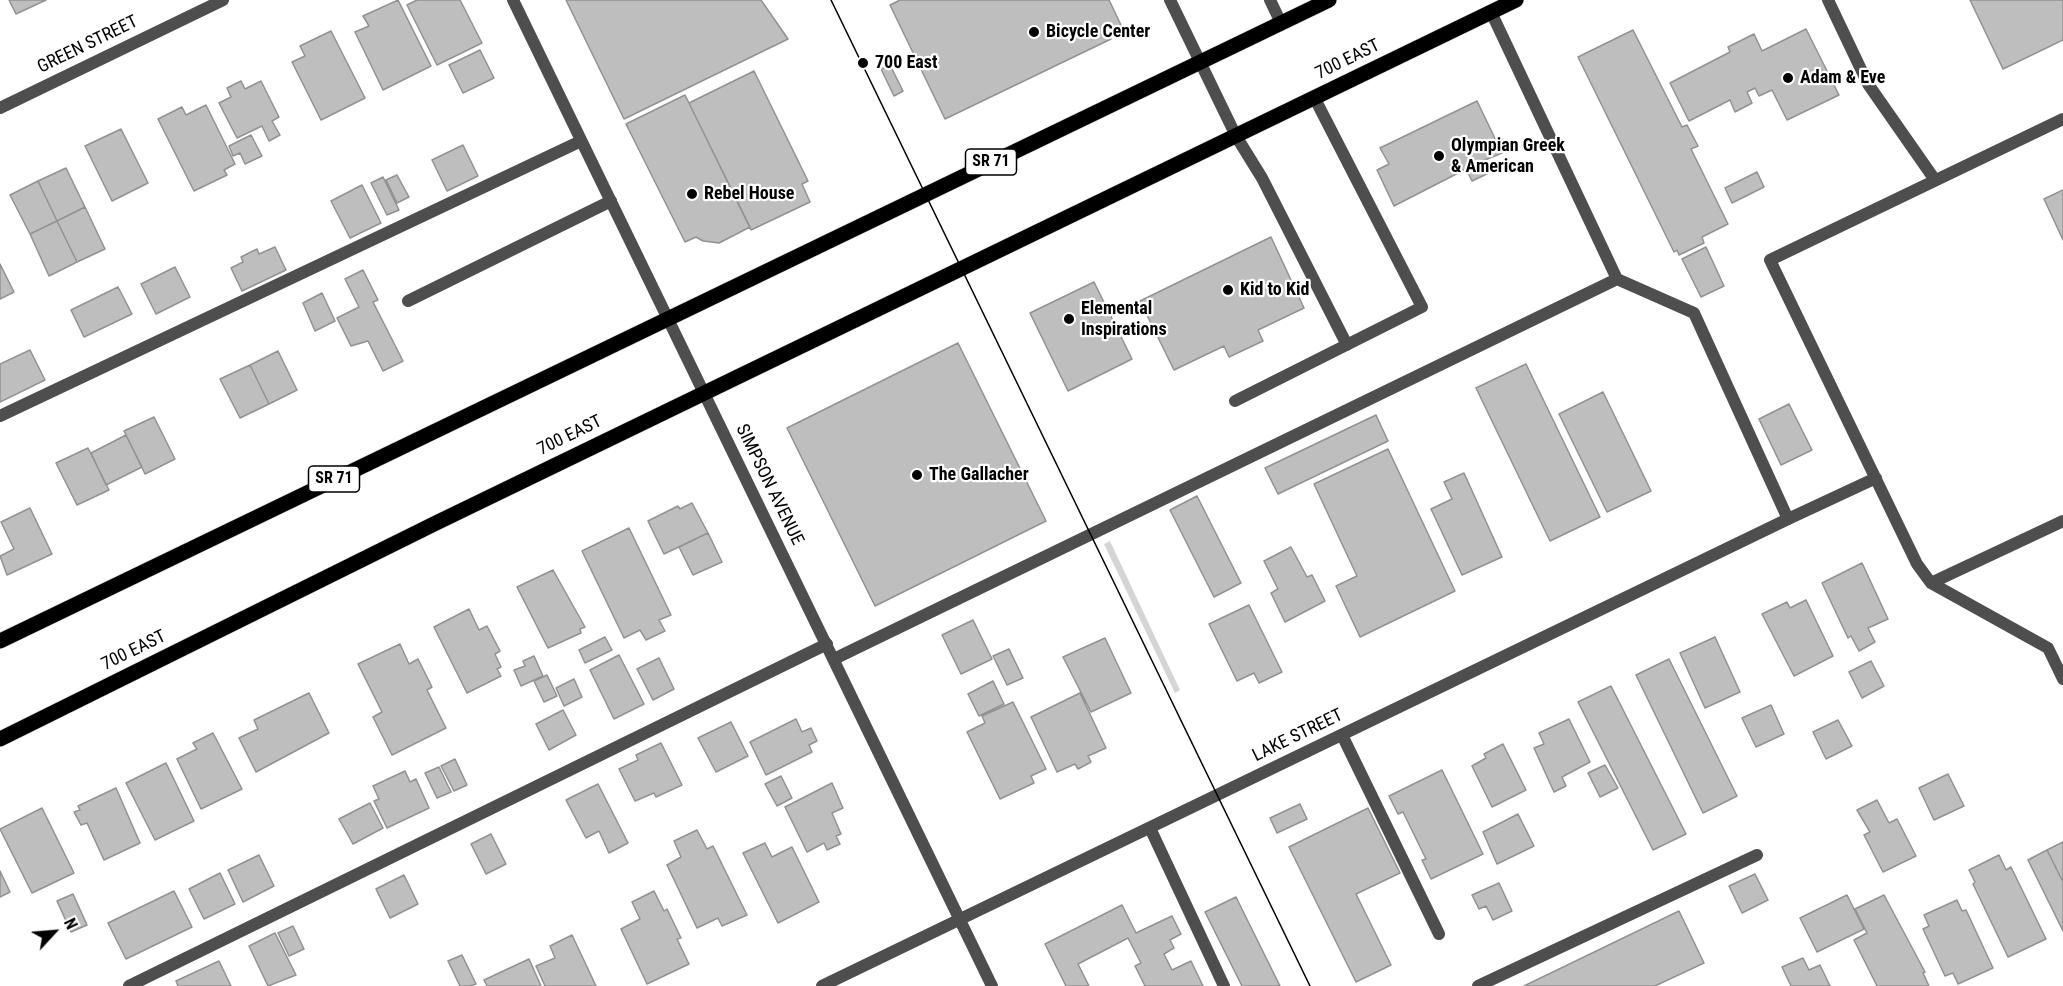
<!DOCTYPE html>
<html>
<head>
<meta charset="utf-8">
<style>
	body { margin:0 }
	#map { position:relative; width:2063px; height:986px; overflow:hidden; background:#fff; font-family:"Roboto Condensed",sans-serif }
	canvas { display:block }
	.north { position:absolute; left:24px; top:902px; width:60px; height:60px; -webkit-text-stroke:4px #fff; paint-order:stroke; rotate:64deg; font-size:16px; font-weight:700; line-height:24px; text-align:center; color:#000 }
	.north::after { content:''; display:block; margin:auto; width:21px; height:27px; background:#000; clip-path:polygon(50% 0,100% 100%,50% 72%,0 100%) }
</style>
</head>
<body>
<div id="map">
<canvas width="2063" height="986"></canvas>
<div class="north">N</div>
</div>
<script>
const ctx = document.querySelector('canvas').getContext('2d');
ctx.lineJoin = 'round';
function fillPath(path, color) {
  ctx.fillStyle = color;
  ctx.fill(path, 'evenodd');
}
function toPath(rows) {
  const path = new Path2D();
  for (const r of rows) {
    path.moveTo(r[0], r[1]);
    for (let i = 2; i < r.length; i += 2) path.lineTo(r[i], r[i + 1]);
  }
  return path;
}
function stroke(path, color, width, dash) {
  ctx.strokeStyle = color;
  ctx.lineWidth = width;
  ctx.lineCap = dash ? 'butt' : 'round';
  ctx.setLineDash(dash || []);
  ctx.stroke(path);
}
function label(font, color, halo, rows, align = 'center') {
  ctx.font = font + ' "Roboto Condensed",sans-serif';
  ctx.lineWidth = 4.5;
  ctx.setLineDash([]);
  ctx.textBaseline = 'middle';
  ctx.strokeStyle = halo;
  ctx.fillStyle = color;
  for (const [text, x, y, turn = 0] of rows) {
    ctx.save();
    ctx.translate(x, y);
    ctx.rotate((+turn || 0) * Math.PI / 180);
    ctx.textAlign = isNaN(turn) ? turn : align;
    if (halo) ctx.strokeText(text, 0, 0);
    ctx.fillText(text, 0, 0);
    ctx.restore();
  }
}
const green = toPath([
	[1110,541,1180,690,1175,693,1104,544]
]);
const building = toPath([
	[9,0,46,0,16,14,9,0],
	[398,0,431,66,383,90,355,32,369,26,363,16,398,0],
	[417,0,460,0,482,43,437,65,407,5,417,0],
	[566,0,761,0,788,39,624,119,566,0],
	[900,0,1109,0,1121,25,1107,31,1111,39,945,119,890,5,900,0],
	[1970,0,2063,0,2063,40,2003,69,1970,0],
	[1806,29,1839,95,1787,120,1772,90,1759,96,1755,88,1747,92,1752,103,1735,112,1730,100,1689,121,1670,83,1730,52,1728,47,1754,34,1762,51,1806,29],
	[1633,30,1682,127,1687,125,1698,146,1691,149,1728,224,1702,237,1704,243,1679,255,1677,250,1674,252,1578,57,1633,30],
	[331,31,365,98,321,120,292,62,305,56,300,46,331,31],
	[480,50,494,78,463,93,449,65,480,50],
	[890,65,903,91,894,96,881,69,890,65],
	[754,71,808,181,802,184,810,202,751,230,689,103,754,71],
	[241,81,245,89,261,81,279,117,272,121,280,135,269,141,262,126,237,138,219,103,231,97,227,88,241,81],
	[685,95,750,227,719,243,703,241,696,237,685,242,626,124,685,95],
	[1477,101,1502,153,1485,160,1491,172,1472,181,1466,169,1394,206,1377,170,1389,164,1380,148,1477,101],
	[206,105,235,164,224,170,227,175,194,191,158,119,182,107,186,115,206,105],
	[121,129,148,183,112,201,85,146,121,129],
	[251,135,262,156,245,164,240,153,233,156,229,146,251,135],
	[463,145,478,176,447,191,432,160,463,145],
	[66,168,85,207,57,221,38,181,66,168],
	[1757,172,1764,187,1732,203,1725,188,1757,172],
	[397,175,409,197,397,203,386,180,397,175],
	[383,177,399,210,387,215,371,183,383,177],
	[38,181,57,221,30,234,10,195,38,181],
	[362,185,381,223,350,238,331,201,362,185],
	[2063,190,2063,240,2044,199,2063,190],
	[85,207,105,249,77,262,57,221,85,207],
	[57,221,77,262,49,276,30,234,57,221],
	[1271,237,1304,308,1258,330,1263,341,1229,357,1224,346,1174,370,1140,301,1271,237],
	[275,247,286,270,242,291,231,268,243,262,241,257,257,249,259,254,275,247],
	[1706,247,1724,286,1701,297,1682,259,1706,247],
	[0,264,14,292,0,299,0,264],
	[175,267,190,297,156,314,141,284,175,267],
	[363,270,378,300,373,302,403,361,383,371,368,341,351,346,337,318,359,307,345,279,363,270],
	[1094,282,1132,359,1068,391,1030,313,1094,282],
	[118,287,132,314,84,337,71,310,118,287],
	[322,293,335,321,315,331,303,303,322,293],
	[958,343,1046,521,875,606,787,428,958,343],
	[30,350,45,380,0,402,0,364,30,350],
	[278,351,297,390,269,404,250,365,278,351],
	[1526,364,1600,517,1550,541,1476,388,1526,364],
	[250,365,269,404,240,418,220,379,250,365],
	[1603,392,1651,491,1607,512,1559,414,1603,392],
	[1789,404,1812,450,1781,465,1759,419,1789,404],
	[1376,415,1388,441,1278,494,1265,468,1376,415],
	[154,417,175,459,145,474,124,431,154,417],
	[126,435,142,467,106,485,91,453,126,435],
	[88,448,109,490,77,505,56,463,88,448],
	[1388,449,1455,591,1360,637,1336,586,1357,576,1314,484,1388,449],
	[1464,473,1502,557,1462,575,1431,509,1452,499,1444,482,1464,473],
	[1197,496,1241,583,1214,597,1170,510,1197,496],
	[692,503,708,533,664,554,648,521,678,506,680,509,692,503],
	[30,508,52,554,7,575,0,556,14,549,1,522,30,508],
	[629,528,671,615,659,620,665,631,646,640,640,630,624,638,582,551,629,528],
	[708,533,722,562,693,575,679,547,708,533],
	[1291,547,1307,577,1312,575,1325,601,1285,622,1271,593,1278,589,1264,561,1291,547],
	[1862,563,1888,619,1868,628,1875,642,1859,651,1851,636,1848,638,1822,583,1862,563],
	[553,570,585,627,580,629,581,633,548,648,517,587,553,570],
	[1806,600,1833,656,1794,676,1762,614,1787,602,1790,608,1806,600],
	[1249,605,1282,672,1259,683,1254,673,1237,681,1209,624,1249,605],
	[469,609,479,630,487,626,500,651,495,654,501,667,497,669,501,676,467,693,434,627,469,609],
	[973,620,992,659,961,674,942,635,973,620],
	[605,637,612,650,585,663,579,650,605,637],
	[1715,637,1740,692,1705,708,1680,653,1715,637],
	[1105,638,1131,693,1091,712,1063,657,1105,638],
	[400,644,409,664,418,659,432,687,427,690,446,728,392,755,373,717,382,712,358,664,400,644],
	[1009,649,1023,678,1007,685,993,656,1009,649],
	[619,655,644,704,614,719,590,670,619,655],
	[534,656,543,676,521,686,514,670,525,666,523,661,534,656],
	[659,658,674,689,653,700,637,669,659,658],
	[1669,659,1737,796,1703,813,1636,675,1669,659],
	[1871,661,1884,686,1862,698,1849,672,1871,661],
	[547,675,557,696,544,702,534,681,547,675],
	[574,679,582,697,564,706,556,688,574,679],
	[993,681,1004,704,979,716,968,694,993,681],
	[1611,686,1686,834,1653,850,1578,702,1611,686],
	[309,693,329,733,256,772,239,738,258,729,254,720,309,693],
	[1080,693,1106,748,1088,756,1091,762,1078,769,1075,764,1057,772,1031,717,1080,693],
	[1013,702,1046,769,1031,776,1034,783,1000,799,967,732,985,723,982,716,1013,702],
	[1771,705,1784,734,1756,747,1742,718,1771,705],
	[563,710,576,735,549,750,536,724,563,710],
	[796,719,802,732,811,728,817,741,809,745,812,752,766,775,750,742,796,719],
	[1569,719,1590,762,1562,777,1566,786,1554,792,1534,748,1544,744,1539,733,1569,719],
	[1838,720,1852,746,1826,759,1813,732,1838,720],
	[731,722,748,756,716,772,698,738,731,722],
	[213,733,242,789,201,809,177,759,197,749,193,743,213,733],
	[661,743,682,785,656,797,654,793,635,801,619,769,638,760,636,755,661,743],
	[1503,744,1526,790,1492,807,1472,766,1486,758,1484,754,1503,744],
	[455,759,467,785,454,791,441,766,455,759],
	[166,763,194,821,155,840,126,783,166,763],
	[1605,765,1618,788,1600,797,1588,773,1605,765],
	[439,767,451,792,437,798,425,773,439,767],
	[1442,770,1483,854,1431,879,1422,860,1426,859,1403,812,1398,814,1389,796,1442,770],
	[405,771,410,782,416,779,429,808,387,828,374,801,379,799,373,786,405,771],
	[1948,774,1964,806,1934,820,1919,788,1948,774],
	[781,776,792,798,777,806,765,784,781,776],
	[832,783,843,808,832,813,841,834,836,836,840,844,827,850,824,843,807,852,785,807,832,783],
	[598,784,628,843,609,853,599,831,586,838,566,800,598,784],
	[116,788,140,843,104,860,87,823,81,825,74,812,80,810,78,806,116,788],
	[1877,800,1889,823,1897,819,1916,856,1883,872,1864,835,1870,832,1857,810,1877,800],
	[370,803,383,828,353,844,339,819,370,803],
	[1300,804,1307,819,1277,833,1270,818,1300,804],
	[42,808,74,873,32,893,0,829,42,808],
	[1368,808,1400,873,1356,894,1391,965,1356,982,1289,847,1368,808],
	[1518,814,1534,846,1497,864,1483,832,1518,814],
	[697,830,707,849,713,846,747,915,722,926,718,918,697,928,667,865,681,857,674,841,697,830],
	[491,834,506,864,486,874,471,844,491,834],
	[2063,842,2063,882,2047,850,2063,842],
	[765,843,772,857,792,847,819,902,778,923,743,853,765,843],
	[2047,850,2063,882,2063,931,2028,860,2047,850],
	[259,855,274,886,243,902,228,870,259,855],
	[1999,855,2006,870,2011,867,2046,939,2008,957,1973,884,1975,882,1969,870,1999,855],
	[0,871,10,892,0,897,0,871],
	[220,873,235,904,204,919,189,889,220,873],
	[1755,874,1768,900,1742,913,1729,886,1755,874],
	[404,875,418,904,390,918,376,889,404,875],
	[1499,883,1512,911,1493,920,1486,906,1479,909,1472,895,1499,883],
	[174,891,192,927,126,959,108,923,174,891],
	[654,891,664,911,667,909,681,938,677,939,689,964,647,984,621,929,640,919,632,902,654,891],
	[73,894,87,925,71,932,57,901,73,894],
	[1847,895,1864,929,1817,952,1800,918,1847,895],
	[1884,895,1925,972,1923,973,1929,986,1877,986,1854,940,1867,933,1855,909,1884,895],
	[1236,897,1280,986,1242,986,1205,912,1236,897],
	[1957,900,1962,911,1966,910,1993,968,1958,984,1953,973,1945,976,1923,929,1929,926,1924,915,1957,900],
	[1122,905,1136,933,1172,916,1181,934,1170,940,1174,948,1164,954,1172,970,1191,961,1203,986,1145,986,1135,966,1141,963,1128,938,1078,964,1089,986,1066,986,1045,944,1122,905],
	[1679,911,1704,963,1655,986,1524,986,1679,911],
	[293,926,304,949,289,956,278,933,293,926],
	[275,933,296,975,268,986,249,946,275,933],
	[572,935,596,986,545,986,536,966,555,958,550,946,572,935],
	[462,955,476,984,470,986,460,986,448,961,462,955],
	[1803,958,1809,970,1820,965,1830,986,1791,986,1782,967,1803,958],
	[529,959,541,986,487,986,484,980,529,959],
	[219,961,231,986,178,986,176,981,219,961]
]);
const service = toPath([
	[1270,0,1281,23],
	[1828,0,1868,84,1935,180],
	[1491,12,1617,279,1694,313,1788,519,1876,478],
	[2063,119,1770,260,1917,564,1931,583,2048,648,2063,679],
	[1236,136,1262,178,1347,345],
	[408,301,611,201],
	[1235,401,1422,307,1314,97],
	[0,416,581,141],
	[1931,583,2063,521],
	[834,659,1617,279],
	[1342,735,1439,934],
	[1150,828,1224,986],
	[129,986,827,644],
	[1478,986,1757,855]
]);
const minor = toPath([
	[513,0,992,986],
	[1170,0,1236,136],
	[0,108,223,0],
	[822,986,1788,519]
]);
const primary = toPath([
	[0,641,1329,0],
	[0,739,436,523,1516,0]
]);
const tram = toPath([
	[831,0,1310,986]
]);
const markers = [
	[1034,32,6,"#000"],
	[863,63,6,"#000"],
	[1788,78,6,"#000"],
	[1439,156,6,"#000"],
	[692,194,6,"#000"],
	[1228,290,6,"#000"],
	[1069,319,6,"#000"],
	[917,475,6,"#000"]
];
const shields = [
	[991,162,51],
	[334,479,51]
];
const shieldNames = [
	["SR 71",991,162],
	["SR 71",334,479]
];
const poiNames = [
	["Bicycle Center",1046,32],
	["700 East",875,63],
	["Adam & Eve",1800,78],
	["Olympian Greek",1451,146],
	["& American",1451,167],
	["Rebel House",704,194],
	["Kid to Kid",1240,290],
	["Elemental",1081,309],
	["Inspirations",1081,330],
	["The Gallacher",929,475]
];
const streetNames = [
	["GREEN STREET",88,45,-26],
	["700 EAST",1348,60,-26],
	["700 EAST",570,436,-26],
	["SIMPSON AVENUE",769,485,64],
	["700 EAST",134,651,-26],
	["LAKE STREET",1298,736,-26]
];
fillPath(green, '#d5d5d5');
fillPath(building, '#bebebe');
stroke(building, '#929292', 1.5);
stroke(primary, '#dbdbdb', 16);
stroke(service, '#4e4e4e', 12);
stroke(minor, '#4e4e4e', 12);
stroke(primary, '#000', 15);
stroke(tram, '#000', 1.5);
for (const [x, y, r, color] of markers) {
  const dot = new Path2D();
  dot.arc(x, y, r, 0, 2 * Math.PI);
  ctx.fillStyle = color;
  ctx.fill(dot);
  stroke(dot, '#fff', 2);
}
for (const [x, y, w] of shields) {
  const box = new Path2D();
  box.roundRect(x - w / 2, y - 13, w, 26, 4.5);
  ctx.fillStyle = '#fff';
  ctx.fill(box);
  stroke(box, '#000', 1.5);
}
label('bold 16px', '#000', null, shieldNames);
label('bold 18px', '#000', '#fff', poiNames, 'left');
label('18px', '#000', '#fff', streetNames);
</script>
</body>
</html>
